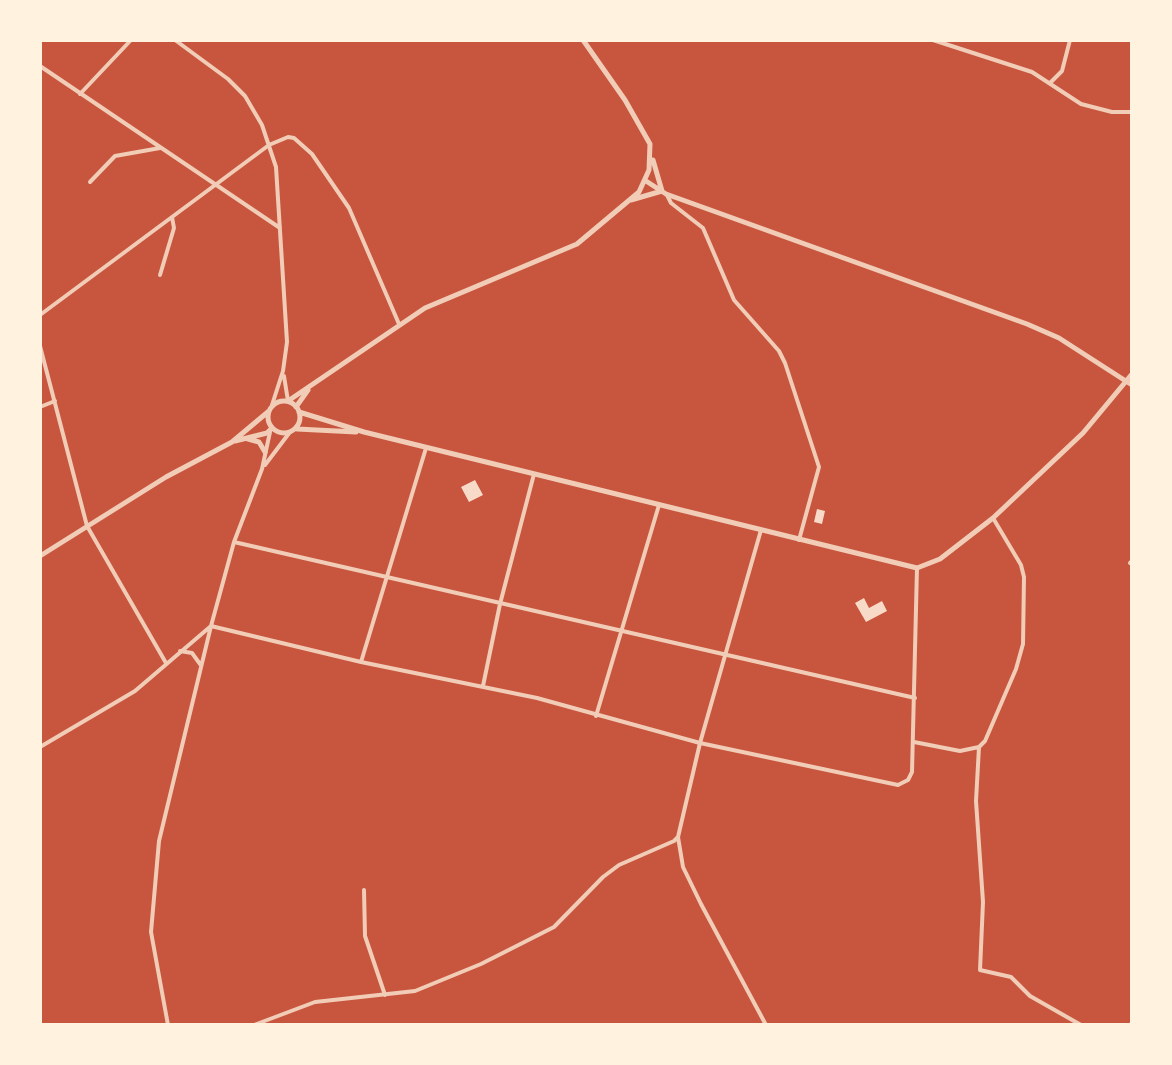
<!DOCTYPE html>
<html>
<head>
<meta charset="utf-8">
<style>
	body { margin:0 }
	#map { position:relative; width:1172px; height:1065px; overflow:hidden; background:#c8553d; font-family:Commissioner,sans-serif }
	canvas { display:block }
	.frame { position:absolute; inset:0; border:42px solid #fff3e0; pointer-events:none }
</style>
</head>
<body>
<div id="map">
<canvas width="1172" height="1065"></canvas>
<div class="frame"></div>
</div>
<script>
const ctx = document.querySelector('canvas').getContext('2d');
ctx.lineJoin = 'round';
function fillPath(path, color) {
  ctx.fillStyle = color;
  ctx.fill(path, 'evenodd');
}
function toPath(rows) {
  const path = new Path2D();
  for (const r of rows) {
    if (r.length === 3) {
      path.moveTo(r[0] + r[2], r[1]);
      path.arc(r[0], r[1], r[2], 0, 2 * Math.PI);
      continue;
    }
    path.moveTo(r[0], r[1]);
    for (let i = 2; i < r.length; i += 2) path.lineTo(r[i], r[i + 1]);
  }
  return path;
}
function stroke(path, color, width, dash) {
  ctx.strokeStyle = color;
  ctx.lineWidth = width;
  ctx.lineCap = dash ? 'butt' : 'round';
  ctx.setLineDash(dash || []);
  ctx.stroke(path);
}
const building = toPath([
	[475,480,483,495,469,502,461,487],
	[817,509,825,511,822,524,814,522],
	[864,598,869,608,882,601,887,611,866,622,855,603]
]);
const minor = toPath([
	[175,40,228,79,245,96,262,125,276,167,287,342,283,371,272,405],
	[933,40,1032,72,1081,104,1112,112,1132,112],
	[40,66,280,228],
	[1050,83,1062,71,1070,40],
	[80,94,131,40],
	[90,182,115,156,160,148],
	[667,195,671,203,703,228,734,300,779,351,785,363,819,467,799,540],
	[160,275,174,228,172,217],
	[40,315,269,145,288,137,294,138,312,154,349,208,399,324],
	[40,346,87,526,166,663],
	[284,376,288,401],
	[40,407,55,401],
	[265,465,290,432],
	[234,542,915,698],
	[1130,563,1132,561],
	[180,651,192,653,200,664],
	[361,662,426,448],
	[483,686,500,604,534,474],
	[596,716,659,505],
	[914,742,960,751,979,747,985,741,1016,669,1023,644,1024,577,1021,565,993,518],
	[40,747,135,691,211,626,361,662,537,698,700,743,898,785,908,780,912,772,917,568],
	[979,747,976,801,983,902,980,970,1011,977,1030,996,1081,1025],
	[678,837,683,867,701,904,766,1025],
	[364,890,365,936,385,995],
	[168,1025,151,932,159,841,211,626,234,542,262,469,270,432],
	[254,1025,315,1002,415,991,481,964,554,927,603,877,619,865,674,841,678,837,700,743,761,530],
	[1131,1025,1132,1022]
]);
const tertiary = toPath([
	[646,181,666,194,1027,324,1059,338,1132,385],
	[631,200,662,191,653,160],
	[284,417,16],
	[288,401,425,308,577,244,639,192,649,170,650,144,625,100,583,40],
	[296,407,308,390],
	[299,412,364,432,917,568,940,559,993,518,1083,433,1132,374],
	[297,429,356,432],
	[248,439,259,442,265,452],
	[235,441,267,433,271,429],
	[40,556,166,477,232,442,269,411]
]);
fillPath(building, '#f7dbc8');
stroke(minor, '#f1ccb7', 4);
stroke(tertiary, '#f1ccb7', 5);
</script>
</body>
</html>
